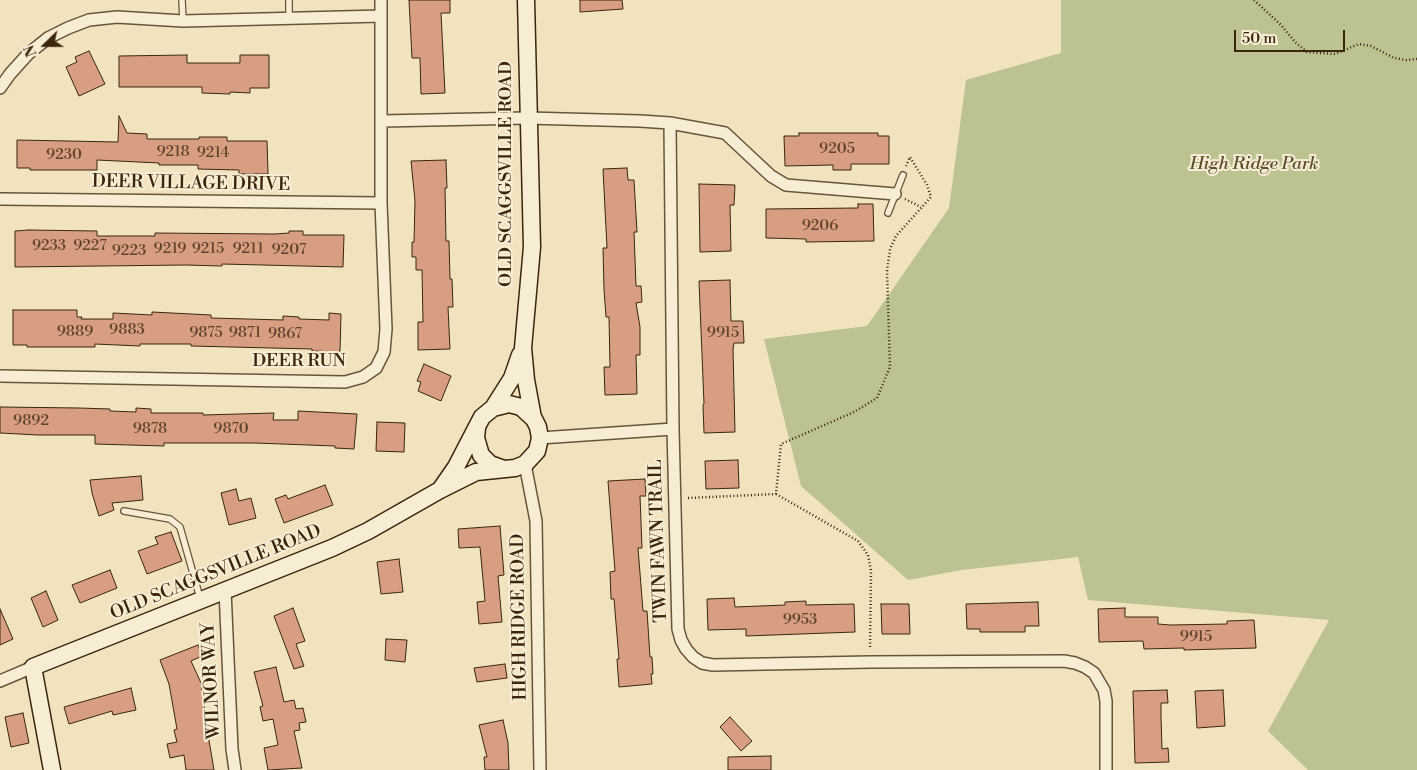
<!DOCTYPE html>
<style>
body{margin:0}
#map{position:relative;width:1417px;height:770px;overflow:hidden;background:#f2e3bf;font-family:"Libre Bodoni",serif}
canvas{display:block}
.north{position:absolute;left:20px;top:20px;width:50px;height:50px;-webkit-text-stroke:4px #f7edd5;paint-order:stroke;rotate:248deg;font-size:14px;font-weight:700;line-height:20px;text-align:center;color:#39260d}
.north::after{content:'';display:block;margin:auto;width:18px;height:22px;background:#39260d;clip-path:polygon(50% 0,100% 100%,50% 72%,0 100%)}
.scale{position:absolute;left:1234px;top:30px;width:111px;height:22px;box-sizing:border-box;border:2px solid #39260d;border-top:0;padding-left:6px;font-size:15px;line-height:18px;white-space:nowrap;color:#39260d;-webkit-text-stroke:4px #f7edd5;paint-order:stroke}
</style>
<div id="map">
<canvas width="1417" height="770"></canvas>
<div class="north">N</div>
<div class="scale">50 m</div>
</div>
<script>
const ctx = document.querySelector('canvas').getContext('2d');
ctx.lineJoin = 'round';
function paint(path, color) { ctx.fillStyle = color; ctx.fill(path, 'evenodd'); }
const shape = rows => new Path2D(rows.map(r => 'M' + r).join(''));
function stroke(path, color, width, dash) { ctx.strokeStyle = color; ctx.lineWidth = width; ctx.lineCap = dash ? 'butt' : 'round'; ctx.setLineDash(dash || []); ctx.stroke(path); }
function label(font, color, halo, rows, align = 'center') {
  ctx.font = font + ' "Libre Bodoni",serif'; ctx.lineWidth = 4; ctx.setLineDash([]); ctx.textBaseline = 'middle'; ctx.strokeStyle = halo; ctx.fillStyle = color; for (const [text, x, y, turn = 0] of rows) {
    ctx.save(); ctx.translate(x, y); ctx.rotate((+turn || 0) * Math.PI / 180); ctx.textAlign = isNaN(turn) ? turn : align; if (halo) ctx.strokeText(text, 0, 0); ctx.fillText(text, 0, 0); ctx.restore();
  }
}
paint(shape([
 [1061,0,1417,0,1417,770,1308,770,1268,731,1329,620,1088,600,1078,557,962,570,908,580,801,486,764,339,867,326,949,208,966,80,1061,53]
]), '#bcc391');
const building = shape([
 [409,0,450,0,450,13,441,13,445,93,421,94,420,58,412,58,409,0],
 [580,0,622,0,623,9,580,12,580,0],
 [89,51,105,84,79,96,66,67,77,62,75,57,89,51],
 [187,55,187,63,240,63,240,55,269,55,269,88,250,88,250,93,230,92,230,94,202,93,202,87,119,87,119,56,187,55],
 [119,116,127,133,147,134,147,139,199,139,199,137,227,137,227,141,267,141,268,174,239,174,239,170,198,169,198,165,159,165,159,163,97,160,97,170,30,170,30,168,17,168,17,140,118,142,119,116],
 [799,133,878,133,878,136,889,136,889,164,851,164,851,170,833,170,833,165,785,166,784,136,799,136,799,133],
 [446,160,447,188,445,188,446,241,449,241,450,279,452,279,453,307,448,307,450,349,418,350,418,322,423,322,422,270,416,270,416,257,412,257,412,242,414,242,415,201,411,161,446,160],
 [627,168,628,180,634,180,637,232,634,232,636,286,641,286,642,302,636,303,640,327,640,355,636,355,637,394,605,395,604,367,610,367,609,317,606,317,604,289,603,248,607,248,603,169,627,168],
 [699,184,735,185,734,205,730,205,731,251,700,252,699,184],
 [858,204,873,204,874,241,806,242,806,239,766,238,766,209,858,208,858,204],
 [29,230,97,231,97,236,155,236,155,233,275,234,289,233,289,231,303,231,303,235,344,235,343,267,222,264,222,266,186,265,15,267,15,231,29,230],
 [730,280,731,321,743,321,744,343,734,343,733,349,735,432,704,433,703,405,704,404,699,281,730,280],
 [13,310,77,310,77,317,82,317,81,319,113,319,113,313,152,315,152,312,211,315,211,318,283,320,283,316,299,317,299,319,329,320,329,313,341,314,340,352,312,351,312,349,191,346,191,344,140,344,140,346,95,344,95,347,27,347,27,345,13,345,13,310],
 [424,364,451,376,441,401,418,391,421,382,417,381,424,364],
 [0,407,79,408,110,409,110,411,136,412,136,408,151,409,151,413,203,413,203,415,274,413,273,420,298,420,298,411,357,414,354,449,335,448,335,446,255,443,164,443,164,446,95,444,95,435,38,435,0,433,0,407],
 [377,422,405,423,404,452,376,451,377,422],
 [738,460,739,488,706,489,705,461,738,460],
 [141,476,143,500,112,503,114,510,99,516,92,493,90,480,141,476],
 [645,479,646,496,640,496,642,548,638,548,643,611,647,611,650,657,652,657,653,674,651,674,652,684,619,687,617,659,619,659,614,599,611,599,610,572,615,571,608,481,645,479],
 [325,485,333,505,284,523,275,499,286,495,288,499,325,485],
 [236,489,239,501,251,498,256,518,229,525,221,493,236,489],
 [500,526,504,575,498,576,502,622,479,624,477,602,485,601,480,547,459,548,458,529,500,526],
 [171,532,182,561,147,574,138,551,158,544,155,537,171,532],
 [399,559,403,592,381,594,377,562,399,559],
 [110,570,117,588,80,603,72,585,110,570],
 [46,591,58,620,43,627,31,598,46,591],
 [734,598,735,607,785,605,785,602,806,601,806,605,854,604,855,632,746,636,746,629,708,630,707,599,734,598],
 [1038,602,1039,626,1025,626,1025,632,980,632,980,629,967,629,966,604,1038,602],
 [881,604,909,604,910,634,882,634,881,604],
 [293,608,305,641,296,644,304,666,294,669,274,616,293,608],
 [1125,608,1125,617,1158,617,1158,624,1170,625,1227,624,1227,621,1254,620,1256,648,1184,650,1184,648,1144,649,1143,641,1099,642,1098,609,1125,608],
 [0,609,13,639,0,645,0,609],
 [386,639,407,640,405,662,385,660,386,639],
 [198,645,202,656,191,661,201,683,205,710,204,711,214,770,186,770,184,755,170,758,167,744,177,742,174,730,177,729,169,684,160,660,198,645],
 [505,664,507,678,477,682,474,668,505,664],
 [276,667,284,702,294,700,296,709,303,708,306,722,299,723,300,730,294,731,302,768,268,770,264,748,278,745,273,719,263,721,260,707,263,706,254,672,276,667],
 [131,688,136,710,113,715,112,711,69,724,64,707,131,688],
 [1167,690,1168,703,1161,703,1161,716,1162,749,1168,748,1169,762,1135,763,1133,691,1167,690],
 [1223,690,1225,726,1197,728,1195,691,1223,690],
 [23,713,29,743,11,747,5,717,23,713],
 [730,717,752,741,741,751,720,727,730,717],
 [503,720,508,743,509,770,485,770,484,757,487,757,479,725,503,720],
 [771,756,771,770,728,770,728,757,771,756]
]);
paint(building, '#d79e82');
stroke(building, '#39260d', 1);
const lane = shape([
 [182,0,183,21],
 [289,0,289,19],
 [888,213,903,175],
 [124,511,170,519,180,527,200,598]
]);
const street = shape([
 [0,88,10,74,28,54,48,38,68,28,89,20,117,17,183,21,381,16],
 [382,121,527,118,640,121,670,123,725,133,771,176,786,185,895,194],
 [670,123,673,429,678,629,681,640,686,649,693,657,702,663,713,665,870,662,1064,661,1075,663,1085,667,1094,673,1104,690,1106,701,1106,770],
 [0,199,381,203],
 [0,376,345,382,363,377,376,368,384,352,386,329,381,203,381,0],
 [540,438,673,429],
 [525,464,536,521,540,770],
 [225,590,232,749,235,770],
 [0,681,33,667]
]);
const secondary = shape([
 [526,0,532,247,523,348,526,380,533,418],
 [493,408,512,378,520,355],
 [477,428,476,438,481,455,490,464,504,469],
 [52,770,33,667,332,548,368,531,440,490,476,472,515,468,525,464,537,451,540,438,538,427,534,419,521,407,509,404,493,408,482,417,456,467,440,490]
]);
stroke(lane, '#67553a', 8);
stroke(street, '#67553a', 14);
stroke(secondary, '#39260d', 19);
stroke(shape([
 [1254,0,1281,25,1295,42,1307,52,1335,54,1359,44,1371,46,1394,58,1406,60,1417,59],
 [905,199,921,207],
 [776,494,858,541,868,555,871,571,870,649],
 [688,498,776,494,781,444,854,412,877,398,890,367,887,271,890,249,896,236,931,197,927,185,910,157,906,166]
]), '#39260d', 2.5, [1, 2.5]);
stroke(lane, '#f7edd5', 5.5);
stroke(street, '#f7edd5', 11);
stroke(secondary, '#f7edd5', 16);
label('15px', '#60442a', null, [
 ["9205",837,149],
 ["9218",173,152],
 ["9214",213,153],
 ["9230",64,155],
 ["9206",820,226],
 ["9233",49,246],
 ["9227",90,246],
 ["9219",170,249],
 ["9215",208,249],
 ["9211",248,249],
 ["9207",289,250],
 ["9223",129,251],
 ["9883",127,330],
 ["9889",75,332],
 ["9875",206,333],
 ["9871",245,333],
 ["9915",723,333],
 ["9867",285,334],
 ["9892",31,421],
 ["9878",150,429],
 ["9870",231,429],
 ["9953",800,620],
 ["9915",1196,637]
]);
label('italic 18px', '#5a4d2e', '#f7edd5', [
 ["High Ridge Park",1254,165]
]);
label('18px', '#39260d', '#f7edd5', [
 ["OLD SCAGGSVILLE ROAD",507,174,-90],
 ["DEER VILLAGE DRIVE",191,184,1],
 ["DEER RUN",299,362],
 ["TWIN FAWN TRAIL",659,541,-92],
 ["OLD SCAGGSVILLE ROAD",216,573,-22],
 ["HIGH RIDGE ROAD",520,617,-91],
 ["WILNOR WAY",212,681,-93]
]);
</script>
